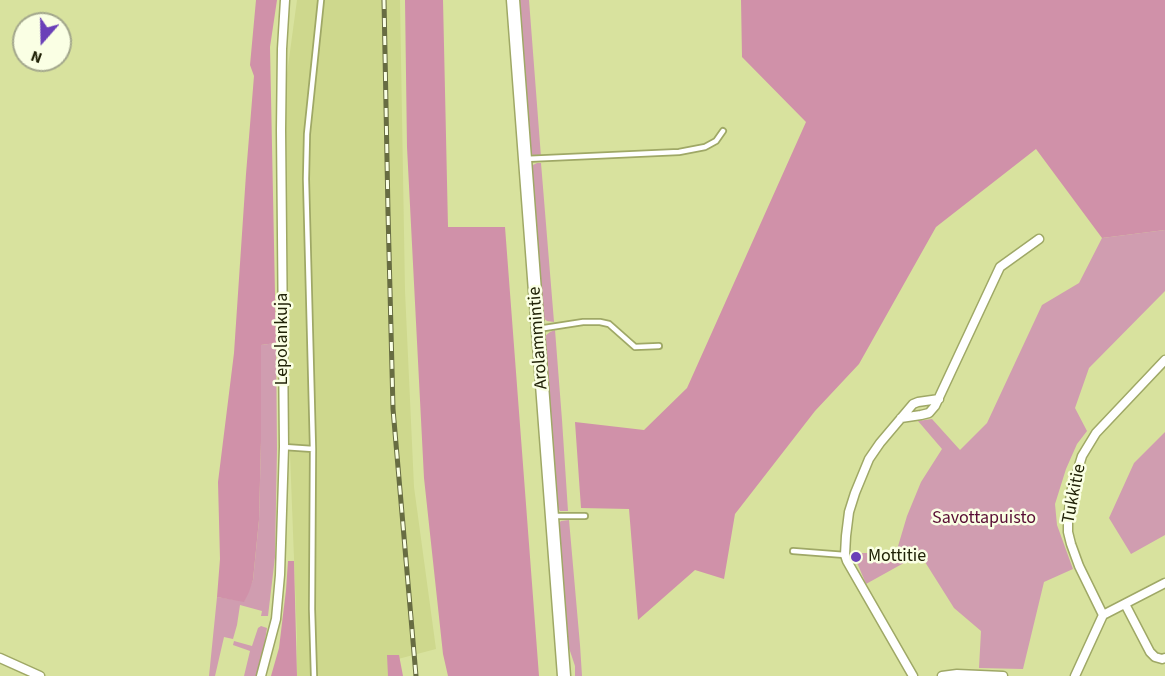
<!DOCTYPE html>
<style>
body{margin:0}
#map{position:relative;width:1165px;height:676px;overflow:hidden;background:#d8e29e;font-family:"Source Sans 3",sans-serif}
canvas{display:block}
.north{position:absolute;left:12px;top:12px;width:60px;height:60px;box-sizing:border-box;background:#faffe4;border:2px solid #a3a78c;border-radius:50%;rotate:200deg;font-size:16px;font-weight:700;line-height:24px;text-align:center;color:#202207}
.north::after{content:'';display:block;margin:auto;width:21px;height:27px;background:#6a40b8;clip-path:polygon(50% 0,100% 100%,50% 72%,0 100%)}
</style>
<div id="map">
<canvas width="1165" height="676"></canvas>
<div class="north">N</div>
</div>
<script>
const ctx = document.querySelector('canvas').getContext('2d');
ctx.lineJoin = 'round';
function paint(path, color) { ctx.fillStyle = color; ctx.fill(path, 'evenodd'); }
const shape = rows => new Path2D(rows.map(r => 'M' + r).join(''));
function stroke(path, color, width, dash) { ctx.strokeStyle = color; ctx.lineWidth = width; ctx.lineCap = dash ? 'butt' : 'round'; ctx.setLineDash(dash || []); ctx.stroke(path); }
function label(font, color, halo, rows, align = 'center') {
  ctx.font = font + ' "Source Sans 3",sans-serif'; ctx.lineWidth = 5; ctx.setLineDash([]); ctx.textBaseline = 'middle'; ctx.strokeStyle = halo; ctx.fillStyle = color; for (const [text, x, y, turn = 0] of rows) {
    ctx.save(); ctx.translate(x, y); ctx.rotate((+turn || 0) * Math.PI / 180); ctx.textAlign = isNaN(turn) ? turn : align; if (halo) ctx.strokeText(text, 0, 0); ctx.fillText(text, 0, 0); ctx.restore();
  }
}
paint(shape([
 [297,0,400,0,405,291,414,487,436,649,398,659,397,676,297,676,297,637,288,401,285,174,286,81]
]), '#ced88d');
paint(shape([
 [518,0,529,0,541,157,535,156,531,154,530,149],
 [537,163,541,163,554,322,547,321,542,317,531,169,533,165],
 [1165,230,1165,291,1089,368,1075,408,1087,431,1077,444,1066,469,1055,504,1057,525,1073,569,1044,582,1023,669,979,668,981,631,954,608,920,554,866,584,853,553,896,553,907,516,921,482,942,449,918,421,932,419,960,450,987,423,1042,305,1079,283,1102,238],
 [555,330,562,420,568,511,560,511,558,508,544,340,545,336,550,332],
 [276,343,277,449,275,557,268,616,261,616,262,611,240,605,237,625,233,639,224,637,215,676,209,676,217,597,244,601,253,580,259,520,261,441,261,345],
 [1165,432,1165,535,1131,554,1109,518,1134,463],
 [569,520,580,645,582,676,575,676,575,666,568,645,558,524,561,521],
 [261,626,267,628,263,653,256,676,244,676,250,651,233,645,234,641,252,646,258,628]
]), '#d09db0');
paint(shape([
 [256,0,277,0,270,47,276,343,261,345,261,441,259,520,253,580,249,592,244,602,217,597,220,559,218,482,234,353,246,174,254,76,250,65],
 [405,0,443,0,448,227,505,227,539,676,448,676,443,654,424,478,407,147],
 [741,0,1165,0,1165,230,1102,238,1036,149,936,227,859,364,815,411,735,514,724,579,695,570,638,620,629,509,581,508,575,422,644,430,687,388,806,122,742,57],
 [288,561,294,561,297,676,271,676,279,648,286,590],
 [387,655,399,655,403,676,388,676]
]), '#d091a9');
const lane = shape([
 [525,159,679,152,705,147,716,141,723,131],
 [538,329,583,322,600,322,609,324,635,347,659,346],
 [284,447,313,449],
 [552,516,585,516],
 [793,551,845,555],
 [314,676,312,609,313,449,306,179,307,134,321,0]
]);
const street = shape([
 [901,418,921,415,929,413,935,406,1000,267,1039,239],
 [1125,604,1150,652,1155,657,1162,659,1165,658],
 [1103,615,1079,566,1071,544,1068,532,1068,520,1071,492,1082,456,1096,433,1165,360],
 [0,658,40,676],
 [261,676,276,619,280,575,284,447,281,130,282,49,285,0],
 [913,676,847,561,845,555,846,536,849,512,855,493,869,459,880,443,913,404,918,402,939,399],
 [942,676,957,674,1003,676],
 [1075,676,1103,615,1165,583]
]);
const secondary = shape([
 [513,0,564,676]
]);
stroke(lane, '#9fa866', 8);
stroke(street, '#9fa866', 11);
stroke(secondary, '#9fa866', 15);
stroke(lane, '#fff', 4.5);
stroke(street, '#fff', 8);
stroke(secondary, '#fff', 12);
const rail = shape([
 [384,0,388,212,393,409,416,676]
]);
stroke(rail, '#676c42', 5);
stroke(rail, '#faffe4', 3, [9]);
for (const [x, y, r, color] of [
 [856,557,6,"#6a40b8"]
]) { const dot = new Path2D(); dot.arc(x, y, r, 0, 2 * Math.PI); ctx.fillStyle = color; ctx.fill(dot); stroke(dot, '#faffe4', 2); }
label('18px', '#202207', '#faffe4', [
 ["Arolammintie",539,338,-94],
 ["Lepolankuja",283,339,-90],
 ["Tukkitie",1075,494,-79]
]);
label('18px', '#580d34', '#faffe4', [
 ["Savottapuisto",984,519]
]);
label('18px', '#202207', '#faffe4', [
 ["Mottitie",868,557]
], 'left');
</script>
